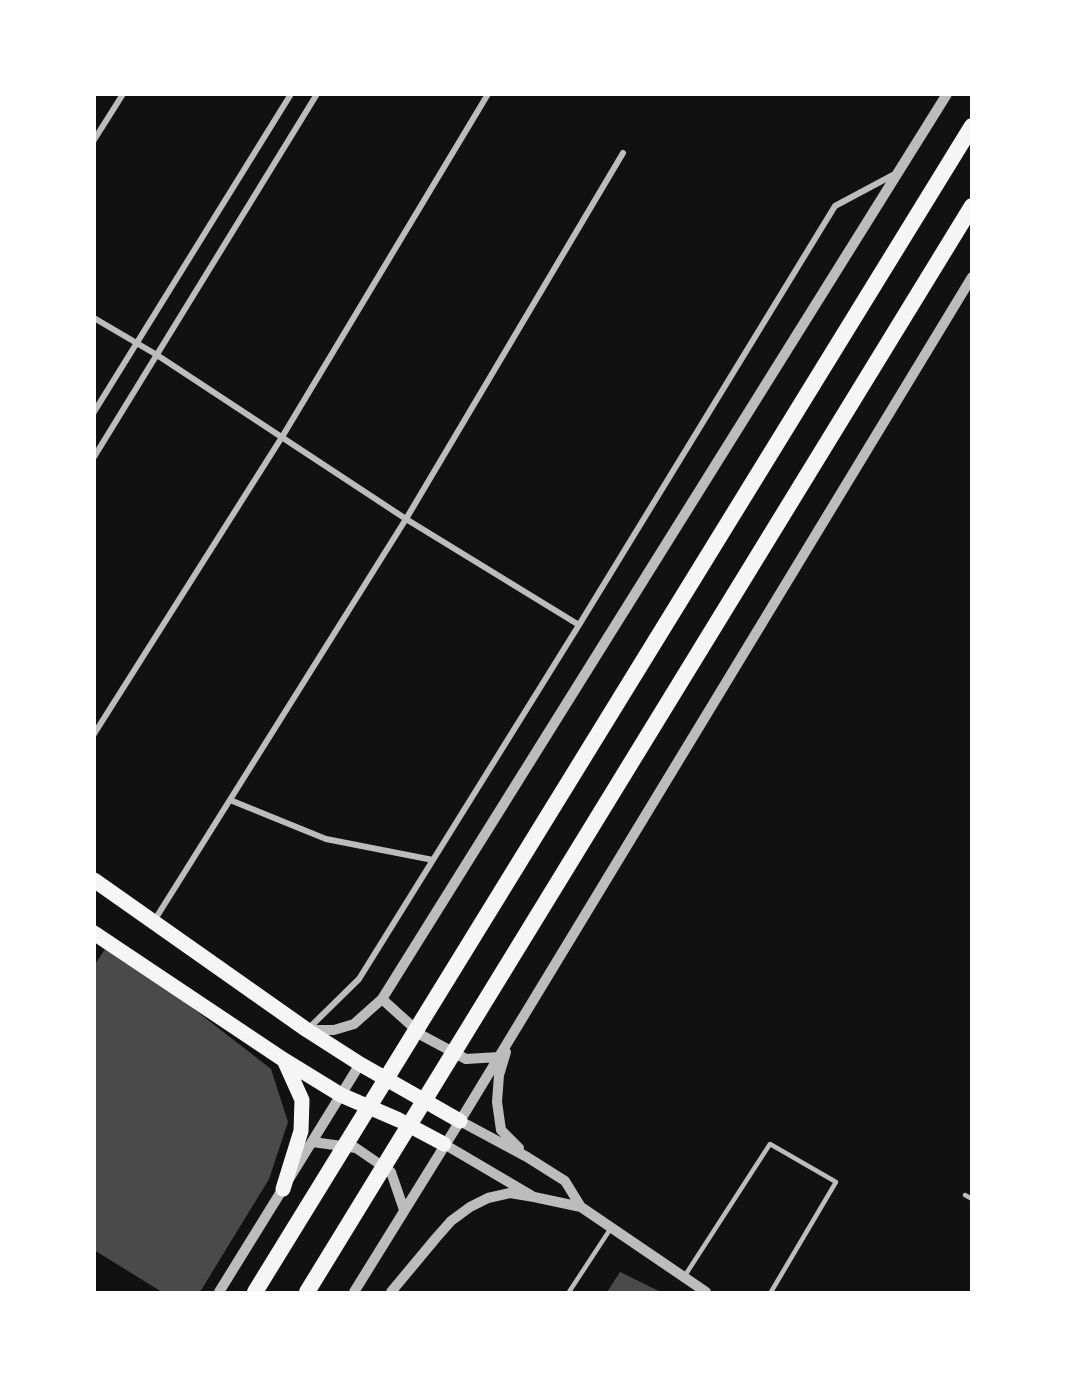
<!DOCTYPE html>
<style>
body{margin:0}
#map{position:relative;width:1066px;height:1387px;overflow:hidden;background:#111;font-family:"PT Serif",serif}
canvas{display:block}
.frame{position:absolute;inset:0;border:96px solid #fff;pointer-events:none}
</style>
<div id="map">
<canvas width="1066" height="1387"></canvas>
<div class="frame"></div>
</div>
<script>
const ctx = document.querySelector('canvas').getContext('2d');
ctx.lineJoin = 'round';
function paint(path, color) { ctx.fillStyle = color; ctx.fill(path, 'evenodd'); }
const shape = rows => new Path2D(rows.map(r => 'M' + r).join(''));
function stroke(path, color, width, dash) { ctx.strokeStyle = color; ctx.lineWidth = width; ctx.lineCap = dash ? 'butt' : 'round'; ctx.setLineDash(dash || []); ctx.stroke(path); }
paint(shape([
 [109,943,271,1069,288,1122,269,1179,200,1292,162,1292,94,1250,94,966],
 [620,1272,661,1292,607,1292]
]), '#4a4a4a');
stroke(shape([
 [965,1195,972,1199],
 [684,1277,770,1144,836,1182,771,1292],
 [569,1292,611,1228]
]), '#bcbcbc', 4.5);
stroke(shape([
 [94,140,123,94],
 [94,318,157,355,406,519,579,625],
 [94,412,291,94],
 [94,457,317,94],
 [94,734,282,437,488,94],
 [230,800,326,839,433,860],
 [154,921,406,519,623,153],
 [307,1030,359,979,579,625,835,206,893,175]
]), '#bcbcbc', 6);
stroke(shape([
 [382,999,423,1036,466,1059,499,1057],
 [307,1030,334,1030,354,1024,382,999,947,94],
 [506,1052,499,1075,497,1102,501,1130,519,1148],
 [460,1121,527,1157,565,1181,581,1207,706,1292],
 [313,1142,356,1148,391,1172,404,1210],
 [444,1144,534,1197,581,1207],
 [219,1292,360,1064],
 [354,1292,460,1121,972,277],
 [391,1292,436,1238,451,1221,470,1207,488,1198,510,1193,534,1197]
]), '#bcbcbc', 10);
stroke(shape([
 [94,880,307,1030,360,1064,460,1121],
 [94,933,284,1060,341,1095,399,1120,444,1144],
 [283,1189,301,1131,302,1100,284,1060]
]), '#f5f5f5', 15);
stroke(shape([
 [255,1292,972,126],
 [307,1292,972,206]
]), '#f5f5f5', 16);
</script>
